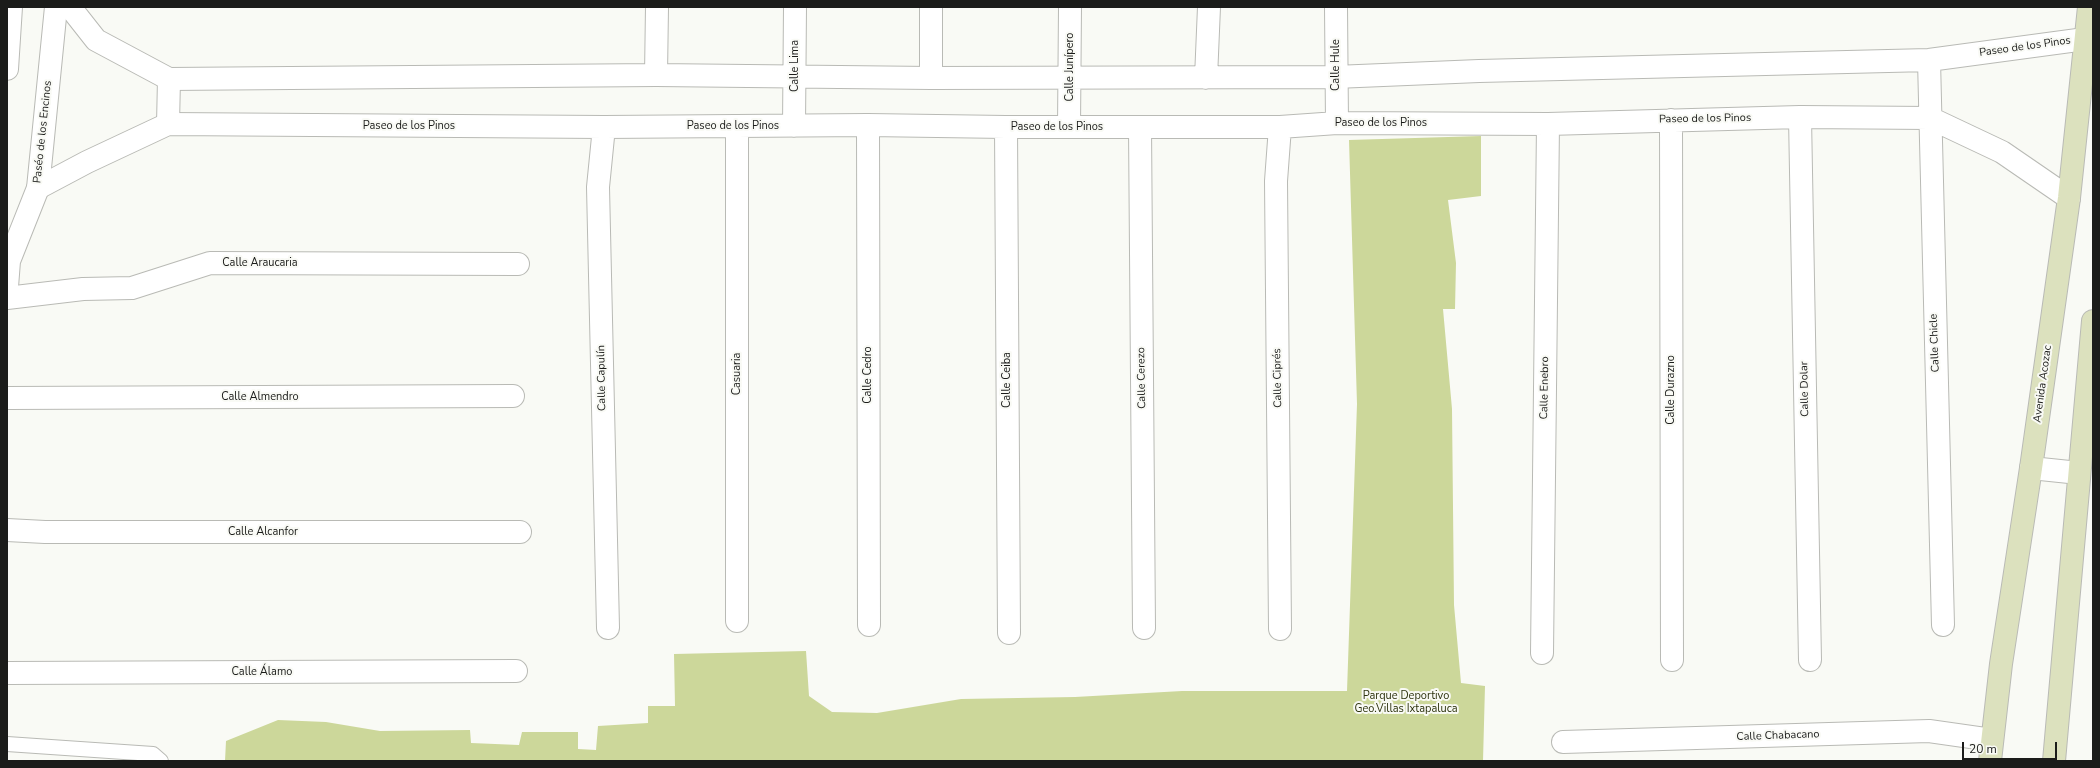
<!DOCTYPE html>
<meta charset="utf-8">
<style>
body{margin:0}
#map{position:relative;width:2100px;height:768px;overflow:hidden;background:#f9faf5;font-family:"Nunito Sans",sans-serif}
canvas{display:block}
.frame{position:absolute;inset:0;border:8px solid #1b1c1a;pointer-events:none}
.scale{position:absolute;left:1962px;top:742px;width:95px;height:18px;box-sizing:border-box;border:2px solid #1b1c1a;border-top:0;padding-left:5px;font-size:12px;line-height:14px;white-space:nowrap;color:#1b1c1a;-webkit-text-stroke:3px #f9faf5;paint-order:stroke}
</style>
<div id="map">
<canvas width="2100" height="768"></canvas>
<div class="frame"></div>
<div class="scale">20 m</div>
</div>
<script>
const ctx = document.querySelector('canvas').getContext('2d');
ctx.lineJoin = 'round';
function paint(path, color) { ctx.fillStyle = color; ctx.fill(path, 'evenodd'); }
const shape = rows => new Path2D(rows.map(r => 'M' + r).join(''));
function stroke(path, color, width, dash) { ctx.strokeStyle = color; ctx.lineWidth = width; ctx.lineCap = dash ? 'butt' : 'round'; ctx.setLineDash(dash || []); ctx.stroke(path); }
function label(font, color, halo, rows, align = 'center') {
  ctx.font = font + ' "Nunito Sans",sans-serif'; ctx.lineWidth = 4; ctx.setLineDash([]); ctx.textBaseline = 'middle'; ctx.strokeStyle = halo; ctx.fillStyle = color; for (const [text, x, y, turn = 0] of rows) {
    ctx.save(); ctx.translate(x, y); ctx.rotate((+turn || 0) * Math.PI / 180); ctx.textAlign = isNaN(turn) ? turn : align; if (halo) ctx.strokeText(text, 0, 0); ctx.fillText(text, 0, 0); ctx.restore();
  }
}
paint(shape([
 [1481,136,1481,196,1448,200,1456,263,1455,309,1443,309,1452,409,1454,605,1461,683,1485,686,1483,761,225,761,226,741,278,720,326,722,380,731,470,730,471,743,519,745,522,732,578,732,578,749,596,750,598,726,648,723,648,706,675,706,674,654,806,651,809,696,832,712,877,713,961,699,1075,697,1182,691,1347,691,1357,404,1349,140]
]), '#ccd79a');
const service = shape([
 [7,744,153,754,161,761]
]);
const minor = shape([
 [70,7,96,40,169,79,656,75,931,78,1335,77,1479,71,1929,60,2085,39],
 [1336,7,1337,123],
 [1929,60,1943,625],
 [656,75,657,7],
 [931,78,931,7],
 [1206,78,1209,7],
 [1800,117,1810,660],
 [1671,120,1672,660],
 [868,125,869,625],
 [737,126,737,621],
 [794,126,795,7],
 [604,127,598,187,608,628],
 [1006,127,1009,633],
 [1069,127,1070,7],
 [1140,127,1144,628],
 [1280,127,1276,181,1280,629],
 [38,188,87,162,168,124,604,127,868,125,1006,127,1280,127,1337,123,1548,124,1800,117,1930,118,2002,152,2069,198],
 [7,298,83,289,132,288,210,263,518,264],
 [7,398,513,396],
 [7,530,45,532,520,532],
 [1542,653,1548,124],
 [7,673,516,671],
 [1563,742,1929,731,1992,740]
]);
const tertiary = shape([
 [7,69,11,7],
 [168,124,169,79],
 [9,261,38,188,56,7],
 [7,287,9,261,7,248],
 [2031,468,2079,473]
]);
const secondary = shape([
 [1990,761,2001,664,2031,468,2069,198,2089,7],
 [2054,761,2093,321]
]);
stroke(service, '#b9bab5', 16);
stroke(minor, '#b9bab5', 24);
stroke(tertiary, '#b9bab5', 24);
stroke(secondary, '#b9bab5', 24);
stroke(service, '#fff', 14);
stroke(minor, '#fff', 22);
stroke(tertiary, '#fff', 22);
stroke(secondary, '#dce1be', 22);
label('11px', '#1b1c1a', '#f9faf5', [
 ["Paseo de los Pinos",2025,47,-8],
 ["Calle Hule",1336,65,-90],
 ["Calle Lima",795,66,-90],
 ["Calle Junípero",1070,67,-90],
 ["Paseo de los Pinos",1705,119,-1],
 ["Paseo de los Pinos",1381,123],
 ["Paseo de los Pinos",409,126],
 ["Paseo de los Pinos",733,126],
 ["Paseo de los Pinos",1057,127],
 ["Paséo de los Encinos",43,132,-84],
 ["Calle Araucaria",260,263],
 ["Calle Chicle",1935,343,-92],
 ["Casuaria",737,374,-90],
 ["Calle Cedro",868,375,-90],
 ["Calle Capulín",602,378,-91],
 ["Calle Cerezo",1142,378,-91],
 ["Calle Ciprés",1278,378,-91],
 ["Calle Ceiba",1007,380,-90],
 ["Avenida Acozac",2043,384,-82],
 ["Calle Enebro",1545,388,-89],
 ["Calle Dolar",1805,389,-91],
 ["Calle Durazno",1671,390,-90],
 ["Calle Almendro",260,397],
 ["Calle Alcanfor",263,532],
 ["Calle Álamo",262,672],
 ["Calle Chabacano",1778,736,-2]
]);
label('11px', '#2d330e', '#f9faf5', [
 ["Parque Deportivo",1406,696],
 ["Geo.Villas Ixtapaluca",1406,709]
]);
</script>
